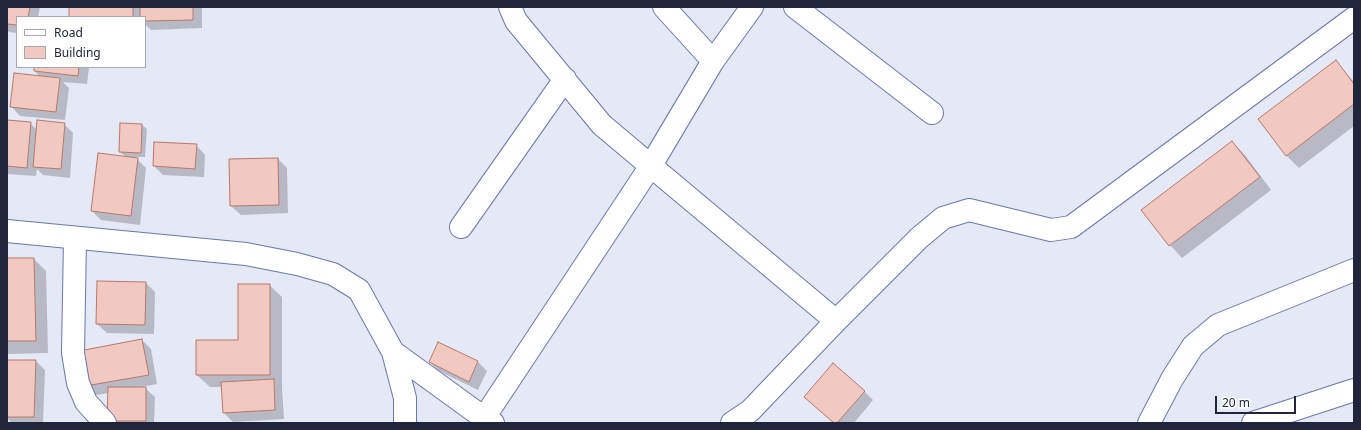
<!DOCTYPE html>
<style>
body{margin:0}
#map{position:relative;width:1361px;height:430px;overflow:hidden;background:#e5e8f5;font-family:"Noto Sans",sans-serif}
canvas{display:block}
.frame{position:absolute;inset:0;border:8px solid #20253c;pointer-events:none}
.legend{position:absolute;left:16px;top:16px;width:130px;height:52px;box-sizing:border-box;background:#fff;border:1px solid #a6a8b1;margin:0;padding:5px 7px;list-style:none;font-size:12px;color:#20253c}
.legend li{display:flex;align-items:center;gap:8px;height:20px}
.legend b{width:20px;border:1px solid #a6a8b1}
.scale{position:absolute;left:1215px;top:396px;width:81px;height:18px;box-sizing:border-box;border:2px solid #20253c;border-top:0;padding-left:5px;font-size:12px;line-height:14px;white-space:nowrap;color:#20253c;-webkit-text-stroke:3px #fff;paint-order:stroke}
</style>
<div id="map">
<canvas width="1361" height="430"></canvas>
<div class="frame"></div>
<ul class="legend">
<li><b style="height:5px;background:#fff"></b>Road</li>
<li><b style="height:11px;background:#f2c9c0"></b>Building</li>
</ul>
<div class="scale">20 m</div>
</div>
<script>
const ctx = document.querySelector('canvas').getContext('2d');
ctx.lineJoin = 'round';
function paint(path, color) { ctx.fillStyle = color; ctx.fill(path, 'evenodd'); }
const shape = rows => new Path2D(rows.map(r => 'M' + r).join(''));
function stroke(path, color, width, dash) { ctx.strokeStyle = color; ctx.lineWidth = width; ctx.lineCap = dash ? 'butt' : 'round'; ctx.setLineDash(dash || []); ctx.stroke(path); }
paint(shape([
 [7,7,40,7,38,17,17,17,17,33,9,32,7,30],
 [70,7,202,7,202,28,151,30,145,24,145,17,70,17],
 [1335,61,1354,82,1354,126,1299,168,1286,155],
 [35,67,89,67,87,84,63,82,69,88,65,120,20,116,11,106,40,77,35,71],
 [7,121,30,123,37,130,64,124,73,133,70,178,43,175,37,169,36,176,7,174],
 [142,125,147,129,145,157,131,157,130,158,137,159,146,168,140,225,101,220,92,211,126,157,120,152],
 [1232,142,1245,155,1271,190,1182,258,1170,245],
 [155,143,196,145,205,155,204,177,163,175,154,166],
 [278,159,287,168,288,213,241,215,231,206,230,160],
 [7,259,34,259,46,271,48,353,7,354],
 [146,283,155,292,154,334,107,333,97,324],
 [269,285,282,297,282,388,284,419,233,422,224,413,222,387,210,387,197,375,239,341],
 [142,340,151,349,157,384,141,387,145,388,155,397,154,423,111,423,109,393,96,395,86,386],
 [439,344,478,362,487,371,478,390,439,371,430,362],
 [7,361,36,361,45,370,43,423,12,423,7,418],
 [864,391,873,400,854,423,834,423,805,397]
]), '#0003');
const building = shape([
 [7,7,30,7,28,17,17,17,17,25,7,24,7,7],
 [69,7,133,7,133,17,69,17,69,7],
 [140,7,193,7,193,20,145,21,145,17,140,17,140,7],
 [1336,60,1354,84,1354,104,1286,156,1258,119,1336,60],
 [34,67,79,67,78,76,34,71,34,67],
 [14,73,60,78,56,112,10,107,14,73],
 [7,120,31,122,27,168,7,166,7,120],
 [37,120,65,123,61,169,33,167,37,120],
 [120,123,142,124,141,153,119,152,120,123],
 [1232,141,1260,177,1169,246,1141,210,1232,141],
 [154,142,197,144,195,169,153,166,154,142],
 [98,153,138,158,131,216,91,211,98,153],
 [278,158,279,205,230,206,229,159,278,158],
 [7,258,34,258,36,341,7,341,7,258],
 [97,281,146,282,145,325,96,324,97,281],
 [238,284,270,284,270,375,196,375,196,340,238,340,238,284],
 [142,339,149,375,85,386,79,351,142,339],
 [438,342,478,361,469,382,429,362,438,342],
 [7,360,36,360,34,417,7,417,7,360],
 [833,363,865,391,837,423,834,423,804,397,833,363],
 [274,379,275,410,223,413,221,382,274,379],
 [108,387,146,387,146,421,107,421,108,387]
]);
paint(building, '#f2c9c0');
stroke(building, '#b8776a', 1);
const minor = shape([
 [510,7,516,21,602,125,836,321],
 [664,7,713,61],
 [795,7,932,113],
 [461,227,565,79],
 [7,231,246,254,297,264,333,274,359,290,393,352,484,418,493,423],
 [75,239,73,353,78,383,86,402,105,423],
 [393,352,405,398,405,423],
 [484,418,650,167,713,61,752,7],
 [732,423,750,411,836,321,919,238,943,218,969,210,1051,230,1071,227,1354,18],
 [1149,423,1172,379,1193,346,1218,325,1354,270],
 [1253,423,1354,390]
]);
stroke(minor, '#6a78ae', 24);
stroke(minor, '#fff', 22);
</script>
